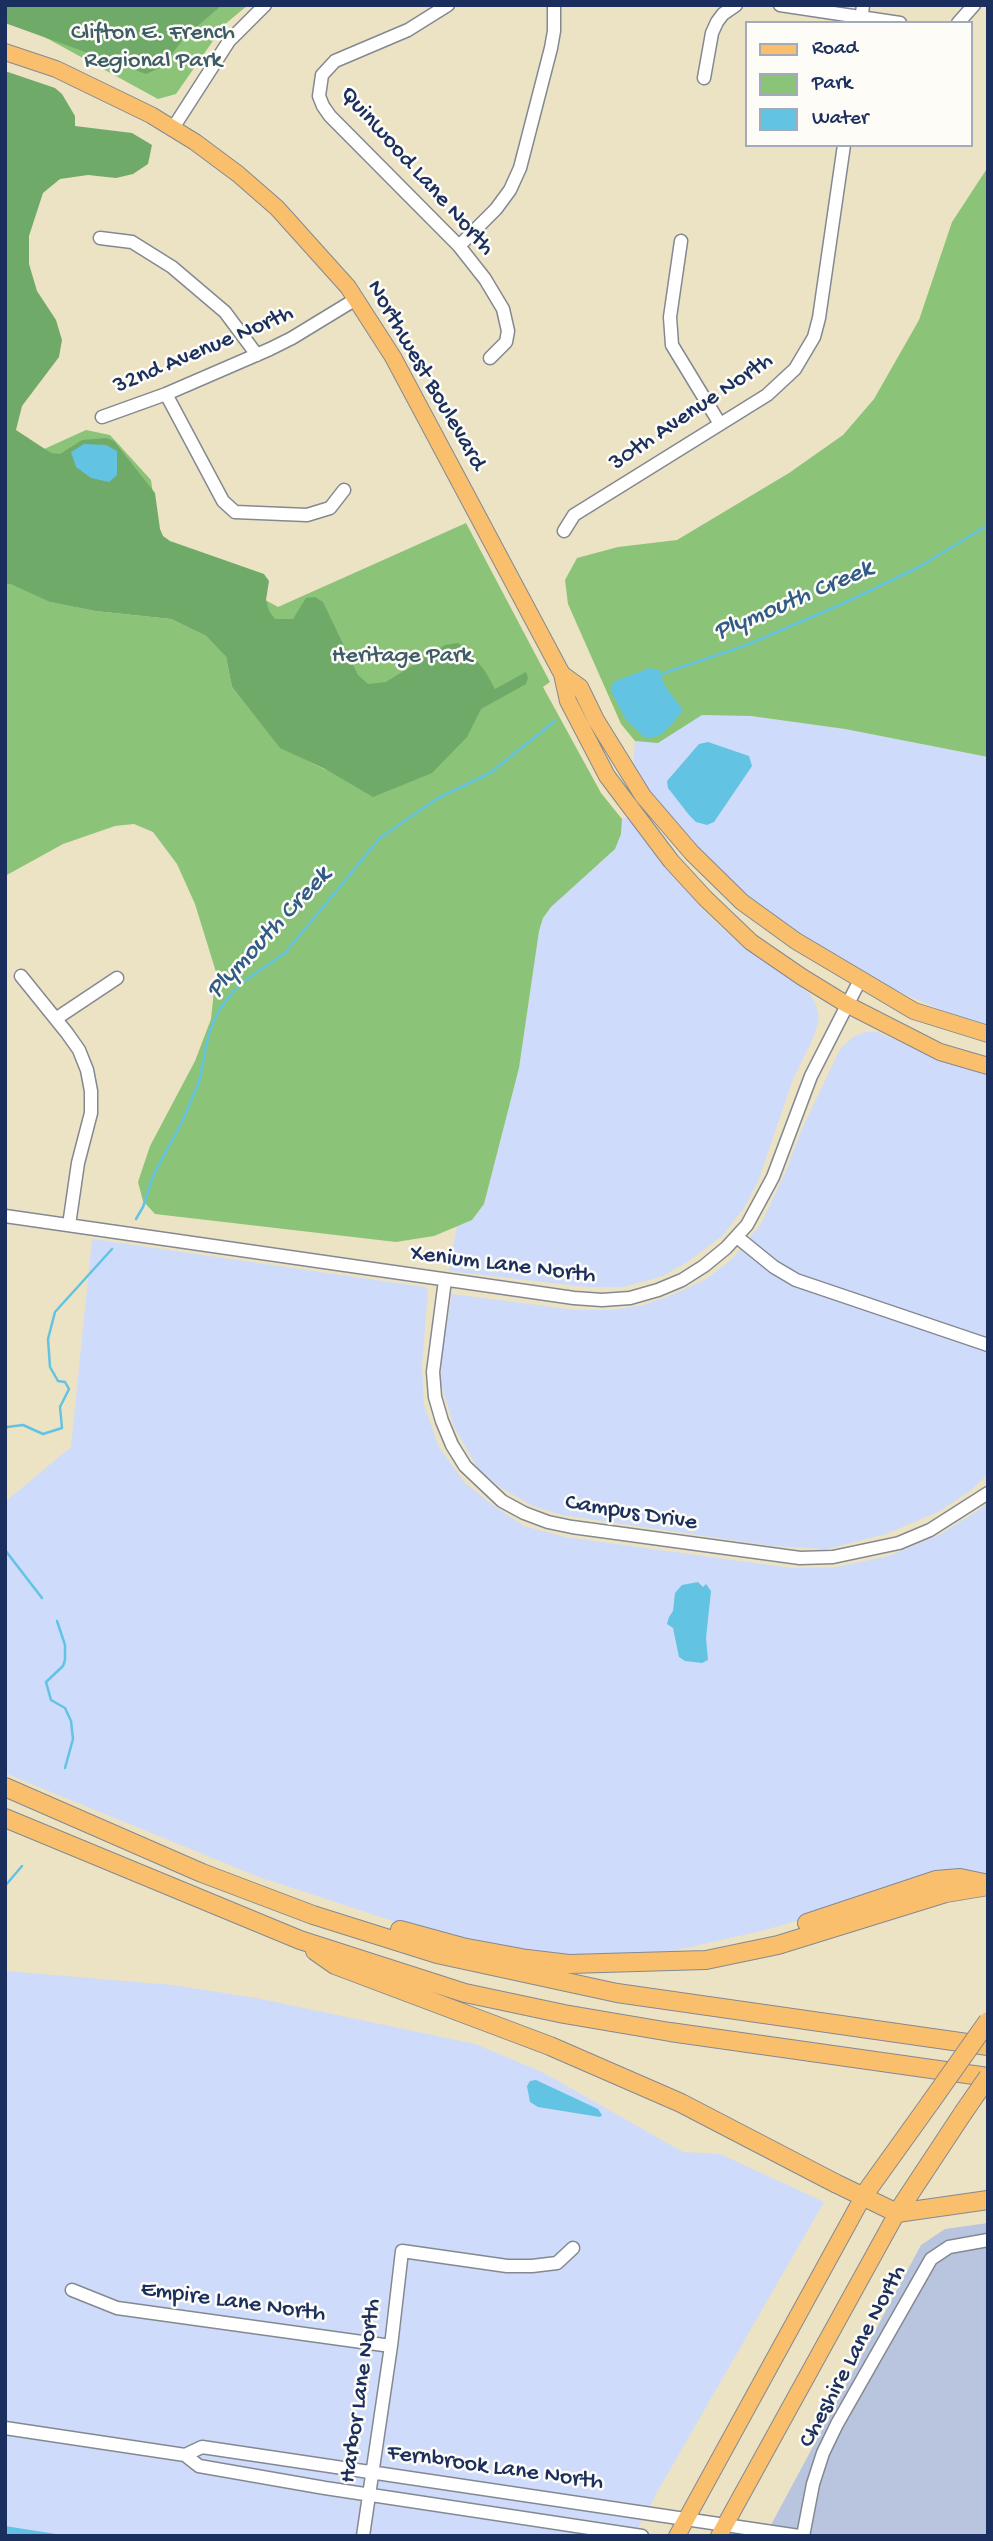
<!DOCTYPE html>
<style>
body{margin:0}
#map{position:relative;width:993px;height:2541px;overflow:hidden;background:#ece3c4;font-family:"Gochi Hand",sans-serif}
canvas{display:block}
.frame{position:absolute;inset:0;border:7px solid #1b2f5e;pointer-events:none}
.legend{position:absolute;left:745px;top:21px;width:228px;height:126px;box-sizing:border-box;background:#fdfcf7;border:2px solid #a3aaba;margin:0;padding:9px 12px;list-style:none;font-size:21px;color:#1b2f5e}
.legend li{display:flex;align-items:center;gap:14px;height:35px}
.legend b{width:35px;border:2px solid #a3aaba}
</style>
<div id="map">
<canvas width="993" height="2541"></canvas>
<div class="frame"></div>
<ul class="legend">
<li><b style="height:9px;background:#f9bf6d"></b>Road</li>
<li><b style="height:19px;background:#8bc478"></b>Park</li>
<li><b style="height:19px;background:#63c3e2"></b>Water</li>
</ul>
</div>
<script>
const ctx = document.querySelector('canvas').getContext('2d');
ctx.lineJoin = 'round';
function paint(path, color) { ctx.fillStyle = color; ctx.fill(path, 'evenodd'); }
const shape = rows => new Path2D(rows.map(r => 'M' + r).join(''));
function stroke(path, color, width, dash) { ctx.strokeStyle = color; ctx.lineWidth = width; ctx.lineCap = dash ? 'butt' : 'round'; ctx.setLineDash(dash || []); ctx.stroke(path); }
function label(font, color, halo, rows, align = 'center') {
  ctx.font = font + ' "Gochi Hand",sans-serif'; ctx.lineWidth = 5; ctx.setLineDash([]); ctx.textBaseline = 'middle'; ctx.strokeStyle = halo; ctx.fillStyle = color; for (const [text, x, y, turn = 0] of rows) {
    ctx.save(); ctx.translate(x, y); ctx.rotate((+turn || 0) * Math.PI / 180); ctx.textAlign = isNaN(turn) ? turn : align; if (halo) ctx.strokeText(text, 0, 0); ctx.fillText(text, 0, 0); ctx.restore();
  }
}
paint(shape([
 [701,715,751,716,845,729,988,757,988,1025,950,1014,882,984,792,934,729,884,683,837,633,771,635,741,658,742],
 [628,817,665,868,713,920,740,944,809,993,816,1004,819,1019,814,1036,793,1079,759,1179,744,1208,722,1236,689,1261,663,1276,623,1287,587,1287,449,1271,457,1226,472,1220,484,1204,519,1068,539,931,543,918,551,907,621,834,622,819],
 [865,1032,877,1032,930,1055,988,1074,988,1474,971,1490,938,1512,886,1534,827,1549,773,1546,562,1515,533,1506,501,1488,477,1467,454,1427,441,1384,442,1351,452,1294,576,1310,609,1310,644,1305,672,1295,706,1279,732,1259,761,1224,786,1171,801,1131,840,1049,853,1037],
 [92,1239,424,1287,428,1289,422,1367,424,1405,439,1447,464,1482,491,1504,524,1526,565,1537,791,1568,836,1567,889,1556,941,1534,988,1504,988,1875,969,1872,761,1931,659,1954,603,1958,519,1952,399,1923,259,1877,5,1773,5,1502,71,1447],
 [5,1971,172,1985,256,1998,475,2044,542,2072,683,2152,720,2154,824,2202,660,2487,634,2536,5,2536]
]), '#cedbfa');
paint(shape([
 [988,2223,988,2536,765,2536,921,2245,945,2229]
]), '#b9c5de');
paint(shape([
 [5,5,248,5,224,25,176,94,158,99,17,22],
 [988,167,988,757,845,729,751,716,702,715,658,743,635,741,621,724,568,604,565,580,577,558,618,547,677,540,789,473,843,435,874,399,919,320,952,222],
 [86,430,110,435,151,480,160,541,278,607,466,523,550,682,543,687,601,793,622,819,621,834,615,849,551,907,543,918,539,931,519,1068,484,1204,472,1220,434,1236,396,1242,155,1214,143,1201,138,1182,150,1146,195,1061,211,1019,216,972,195,904,177,864,153,832,134,824,115,826,63,844,5,876,5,584,10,584,51,602,95,611,171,619,206,636,226,657,232,687,280,747,326,770,219,632,31,455]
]), '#8bc478');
paint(shape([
 [5,5,222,5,185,37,162,67,146,74,5,23],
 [5,71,55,88,62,94,75,116,75,126,132,133,152,145,148,164,133,174,116,178,88,175,60,179,43,193,29,236,29,264,37,291,56,320,62,340,59,357,22,406,16,430,51,453,60,454,82,440,107,438,114,441,155,493,160,529,163,536,170,541,264,574,269,581,266,600,269,611,275,619,293,619,306,598,315,597,323,602,358,675,368,684,386,682,445,645,457,643,465,646,485,671,495,689,526,672,528,678,526,684,481,709,467,737,432,773,373,797,327,770,280,748,232,687,226,657,206,636,171,619,95,611,50,602,10,584,5,584]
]), '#70aa68');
paint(shape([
 [84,444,106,445,117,451,117,475,109,482,91,478,76,467,71,452],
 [650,668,659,670,665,686,683,710,671,725,659,736,645,738,626,720,611,691,611,686,615,681],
 [708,742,749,756,752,766,714,822,707,825,696,822,689,815,668,788,667,781,699,744],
 [698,1582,703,1587,706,1584,711,1591,706,1638,708,1660,702,1663,685,1661,679,1657,673,1628,667,1624,669,1617,673,1611,675,1593,682,1585],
 [536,2080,598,2109,602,2115,600,2117,538,2107,530,2102,527,2086,530,2081],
 [5,2526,56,2534,59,2536,5,2536]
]), '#63c3e2');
stroke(shape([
 [658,675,744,646,842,604,919,567,988,525],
 [136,1219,143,1207,153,1176,182,1122,199,1082,209,1033,219,1010,232,993,243,982,285,953,380,838,438,798,490,773,555,721],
 [5,1430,7,1427,23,1425,43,1434,62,1428,60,1407,69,1389,65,1382,58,1381,50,1367,48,1339,55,1312,112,1249],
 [5,1550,42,1598],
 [57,1621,65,1645,65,1660,63,1666,46,1682,51,1700,65,1708,71,1721,73,1739,65,1768],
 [5,1886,22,1866]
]), '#63c3e2', 2.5);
const minor = shape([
 [448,5,408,30,335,61,322,75,319,96,323,106,330,116,459,246,485,279,503,309,508,331,506,342,490,358],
 [780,5,900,23],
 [861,23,863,5],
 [958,23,974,5],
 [704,78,712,33,717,22,723,14,736,5],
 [173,128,229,41,265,5],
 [100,238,132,242,172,267,225,312,257,355],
 [681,241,670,317,672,345,720,424],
 [459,246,496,209,510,190,520,168,551,48,554,31,554,5],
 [166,394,223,501,235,512,307,515,330,508,344,490],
 [102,417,166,394,270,349,292,338,356,299],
 [564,531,574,515,767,395,795,369,814,337,819,318,844,145],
 [21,976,67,1033,79,1050,87,1070,91,1091,91,1113,78,1163,69,1225],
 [57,1018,117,978],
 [5,1216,574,1298,602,1300,630,1298,658,1290,682,1280,704,1266,726,1248,747,1225,773,1177,811,1076,860,980],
 [737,1237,774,1267,796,1280,988,1345],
 [445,1280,433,1372,435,1397,442,1421,452,1445,465,1466,502,1501,524,1513,548,1522,572,1527,800,1558,833,1557,899,1543,930,1530,988,1493],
 [72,2290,117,2308,391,2346],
 [5,2428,185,2455,199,2466,325,2488,642,2536],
 [185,2455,202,2447,799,2536],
 [363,2536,391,2346,402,2251,507,2266,532,2266,557,2263,573,2248],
 [803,2536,813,2484,823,2453,837,2424,931,2259,949,2247,988,2240]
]);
const major = shape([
 [5,52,56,69,151,115,195,142,238,174,277,208,348,287,393,357,562,674,568,701,607,776,671,861,705,898,751,942,802,977,846,1004,940,1052,988,1066],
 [562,674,580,687,596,720,643,796,692,853,742,902,796,941,914,1011,988,1034],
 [677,2536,864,2195],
 [719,2536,897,2213]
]);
const highway = shape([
 [5,1787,202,1873,313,1915,437,1954,617,1993,988,2046],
 [5,1818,300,1940,465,1993,564,2014,670,2032,988,2077],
 [807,1923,936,1880,960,1878,984,1883],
 [400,1930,462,1947,527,1959,569,1964,706,1960,778,1945,946,1893,988,1886],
 [315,1951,335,1965,550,2046,681,2103,837,2184,897,2213,988,2200],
 [864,2195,930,2103],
 [897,2213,963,2113]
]);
stroke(minor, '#848991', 15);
stroke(major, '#848991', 18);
stroke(highway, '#848991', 20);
stroke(minor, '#fff', 12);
stroke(major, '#f9bf6d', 16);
stroke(highway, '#f9bf6d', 18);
const highwayBridge = shape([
 [930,2103,988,2021],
 [963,2113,988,2077]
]);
stroke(highwayBridge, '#848991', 20, []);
stroke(highwayBridge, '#f9bf6d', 18);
label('24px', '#3d5c66', '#fdfcf7', [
 ["Clifton E. French",153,34],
 ["Regional Park",153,62],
 ["Heritage Park",402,657]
]);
label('24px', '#1b2f5e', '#fdfcf7', [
 ["Quinwood Lane North",416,172,48],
 ["32nd Avenue North",204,351,-23],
 ["Northwest Boulevard",425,376,60],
 ["30th Avenue North",692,413,-34],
 ["Xenium Lane North",503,1266,7],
 ["Campus Drive",631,1514,9],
 ["Empire Lane North",233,2303,8],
 ["Cheshire Lane North",854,2357,-62],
 ["Harbor Lane North",362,2391,-82],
 ["Fernbrook Lane North",495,2469,8]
]);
label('italic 26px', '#315b86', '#fdfcf7', [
 ["Plymouth Creek",794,602,-23],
 ["Plymouth Creek",270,934,-47]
]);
</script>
